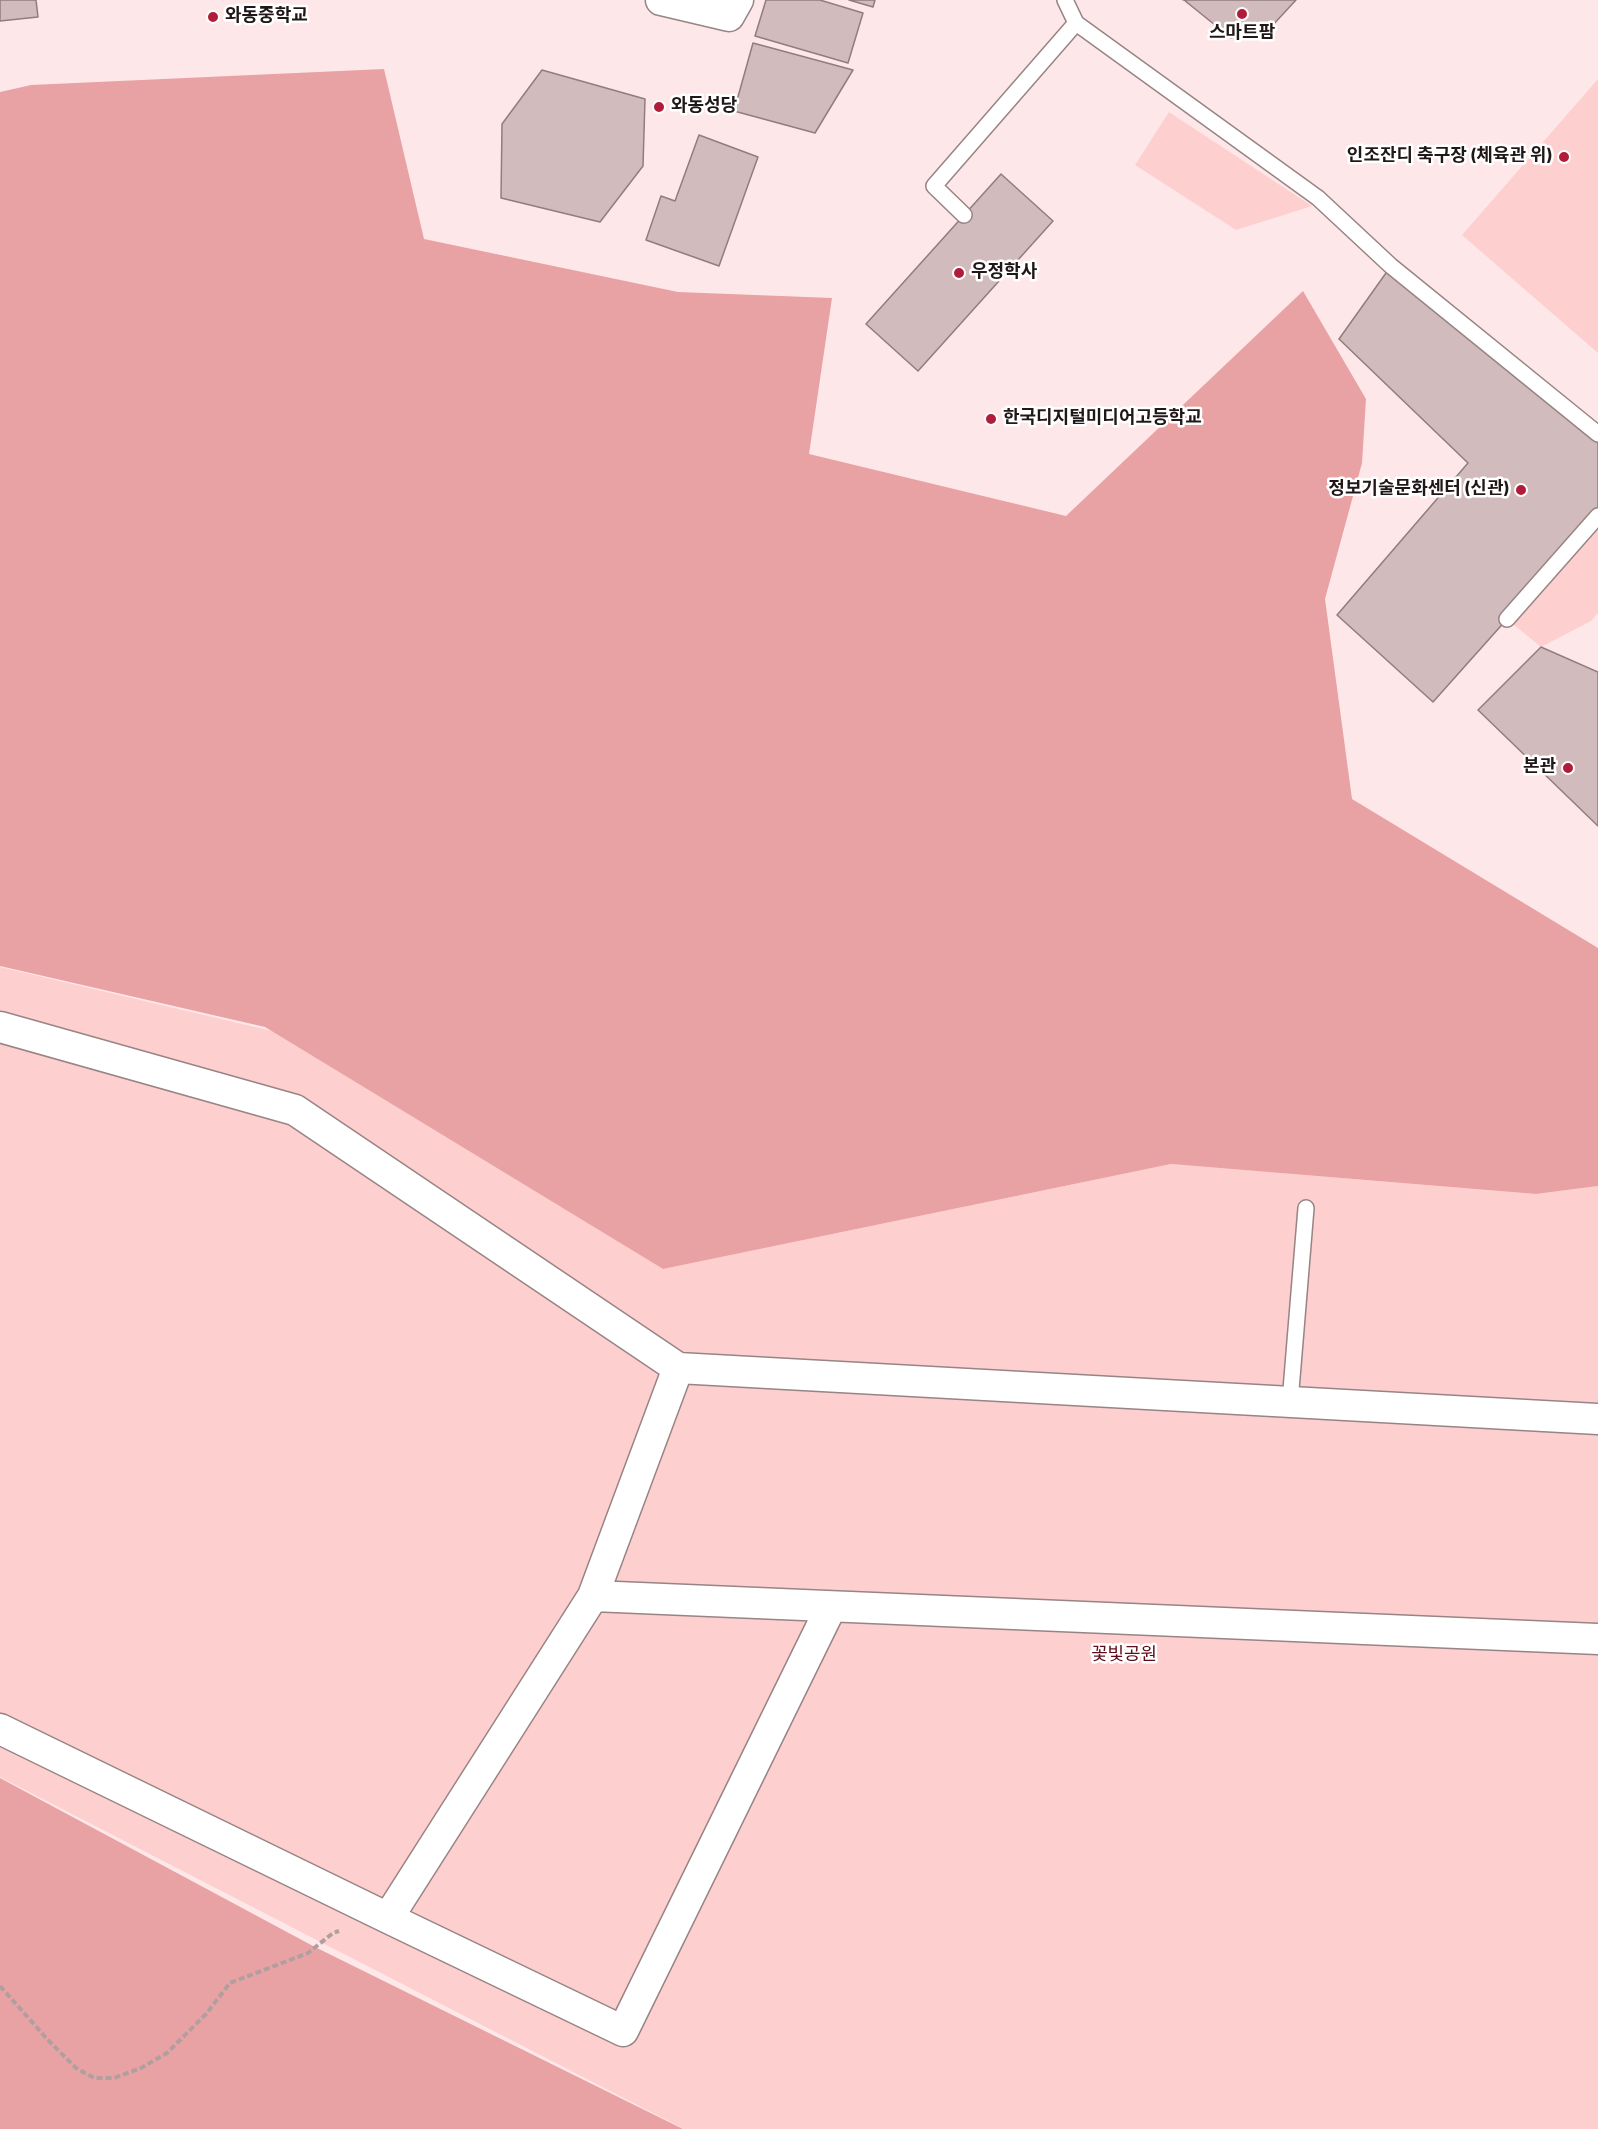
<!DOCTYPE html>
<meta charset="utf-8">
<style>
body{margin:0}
canvas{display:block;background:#fee7e8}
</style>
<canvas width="1598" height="2129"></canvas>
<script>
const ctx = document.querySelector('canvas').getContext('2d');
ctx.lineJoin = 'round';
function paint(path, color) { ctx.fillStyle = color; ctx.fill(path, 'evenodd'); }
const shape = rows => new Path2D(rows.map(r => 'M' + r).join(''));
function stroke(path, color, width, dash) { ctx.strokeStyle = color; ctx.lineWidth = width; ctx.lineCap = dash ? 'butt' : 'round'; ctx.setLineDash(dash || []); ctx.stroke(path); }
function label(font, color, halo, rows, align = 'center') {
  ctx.font = font + ' "Titillium Web","Noto Sans KR",sans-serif'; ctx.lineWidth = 5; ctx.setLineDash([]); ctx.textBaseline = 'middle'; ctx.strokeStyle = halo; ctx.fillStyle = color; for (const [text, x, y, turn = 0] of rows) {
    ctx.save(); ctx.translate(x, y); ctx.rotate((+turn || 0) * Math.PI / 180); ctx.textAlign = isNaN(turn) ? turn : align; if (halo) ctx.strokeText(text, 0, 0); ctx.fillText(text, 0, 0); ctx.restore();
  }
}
paint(shape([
 [1598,79,1598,353,1462,235],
 [1169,112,1312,206,1236,230,1135,165],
 [1598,516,1598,613,1591,621,1541,647,1507,619],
 [0,967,272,1031,663,1269,1171,1164,1536,1194,1598,1186,1598,2129,684,2129,0,1777]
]), '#fecfcf');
paint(shape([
 [384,69,424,239,678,292,832,298,809,454,1066,516,1303,291,1366,399,1362,463,1325,599,1352,799,1598,948,1598,1186,1536,1194,1171,1164,663,1269,265,1027,0,966,0,92,31,85],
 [0,1778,313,1946,683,2129,0,2129]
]), '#e9a2a4');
const building = shape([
 [0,0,36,0,38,17,0,21,0,0],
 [766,0,820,0,863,13,848,63,755,36,766,0],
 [849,0,875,0,873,7,849,0],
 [1184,0,1183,0,1296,0,1271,27,1231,38,1184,0],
 [753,43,853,70,815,133,734,111,753,43],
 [542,70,645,99,643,166,600,222,501,198,502,124,542,70],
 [699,135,758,157,719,266,646,240,661,196,675,201,699,135],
 [1001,174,1053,221,918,371,866,324,1001,174],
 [1391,266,1598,434,1598,517,1433,702,1337,615,1468,463,1339,339,1391,266],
 [1541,647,1598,672,1598,826,1478,710,1541,647]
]);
paint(building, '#d1bbbc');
stroke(building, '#917d7d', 1.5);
const service = shape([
 [1065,0,1076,23],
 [964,215,934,186,1076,23,1318,198,1391,266,1598,434],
 [1507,619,1598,516],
 [1290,1402,1306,1208]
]);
const minor = shape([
 [661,0,729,16,738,0],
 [0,1027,295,1110,678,1368,1598,1419],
 [593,1596,1598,1639],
 [0,1729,388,1918,593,1596,678,1368],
 [388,1918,623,2031,831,1607]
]);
stroke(service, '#988484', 18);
stroke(minor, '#988484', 33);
stroke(shape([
 [0,1986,48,2040,76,2068,94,2078,114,2078,141,2068,167,2053,206,2014,230,1983,308,1953,333,1933,339,1931]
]), '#b19fa0', 4, [6, 3]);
stroke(service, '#fff', 15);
stroke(minor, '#fff', 30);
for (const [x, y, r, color] of [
 [1242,14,6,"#b01c3a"],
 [213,17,6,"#b01c3a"],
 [659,107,6,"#b01c3a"],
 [1564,157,6,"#b01c3a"],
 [959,273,6,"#b01c3a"],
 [991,419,6,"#b01c3a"],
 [1521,490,6,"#b01c3a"],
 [1568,768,6,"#b01c3a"]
]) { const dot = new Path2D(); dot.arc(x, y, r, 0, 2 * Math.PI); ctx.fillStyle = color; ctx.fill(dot); stroke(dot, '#fff', 2); }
label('bold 18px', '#1f1718', '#fff', [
 ["와동중학교",225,17],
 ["스마트팜",1242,34,"center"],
 ["와동성당",671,107],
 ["인조잔디 축구장 (체육관 위)",1552,157,"right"],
 ["우정학사",971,273],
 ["한국디지털미디어고등학교",1003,419],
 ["정보기술문화센터 (신관)",1509,490,"right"],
 ["본관",1556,768,"right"]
], 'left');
label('18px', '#5f0b1b', '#fff', [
 ["꽃빛공원",1124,1656]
]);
</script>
